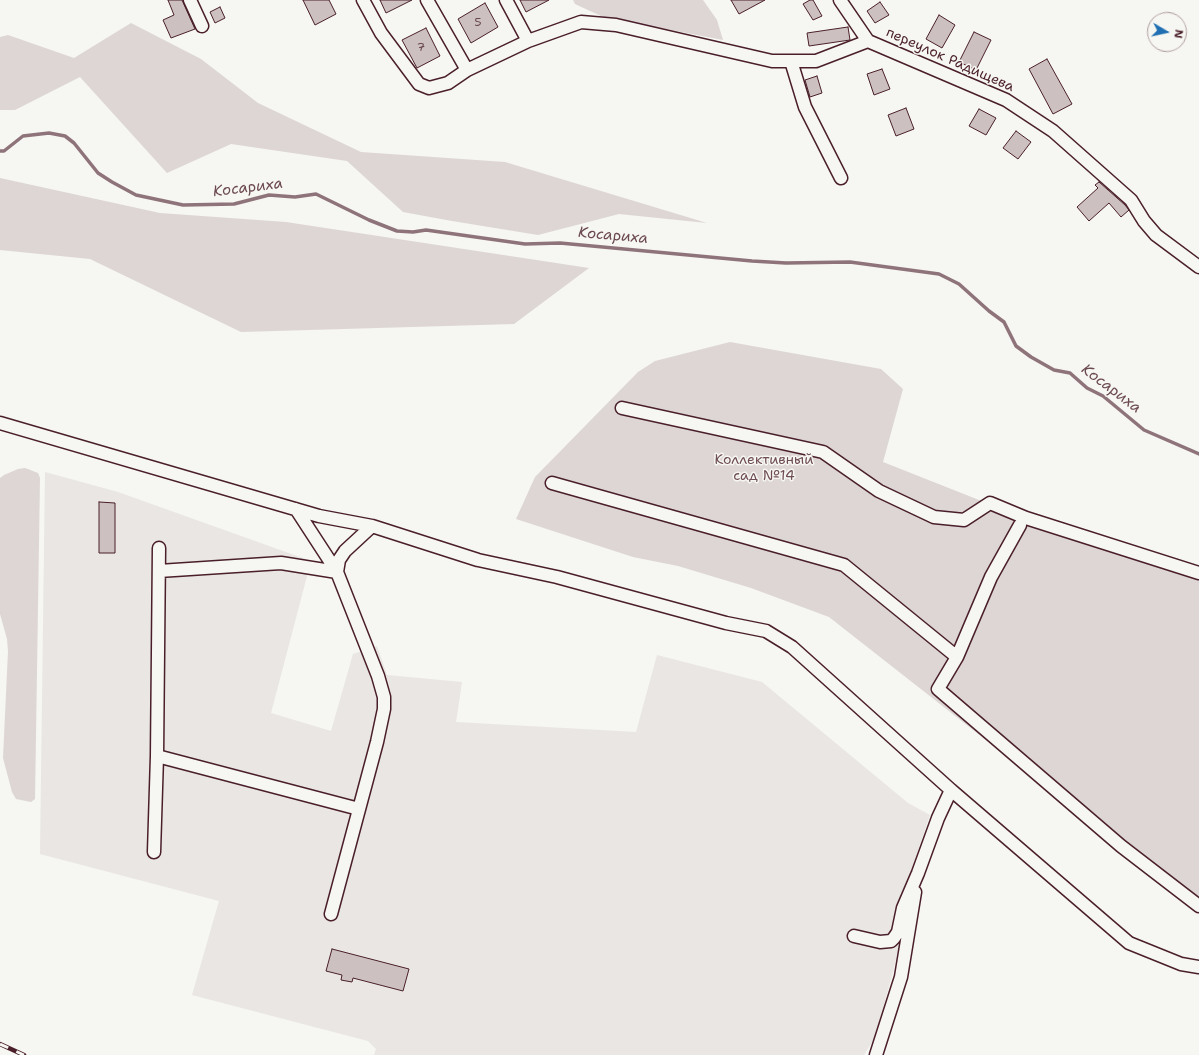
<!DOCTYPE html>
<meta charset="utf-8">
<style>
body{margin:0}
#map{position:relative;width:1199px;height:1055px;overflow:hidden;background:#f6f6f2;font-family:"Shantell Sans",sans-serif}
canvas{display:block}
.north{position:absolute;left:1147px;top:12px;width:40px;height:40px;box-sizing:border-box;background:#f6f6f2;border:1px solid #b1a0a2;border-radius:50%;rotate:99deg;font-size:11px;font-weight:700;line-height:16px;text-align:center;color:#4a1f2b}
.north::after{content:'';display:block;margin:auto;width:14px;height:18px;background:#1f6fb2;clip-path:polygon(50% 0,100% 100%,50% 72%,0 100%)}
</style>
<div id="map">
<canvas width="1199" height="1055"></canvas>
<div class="north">N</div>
</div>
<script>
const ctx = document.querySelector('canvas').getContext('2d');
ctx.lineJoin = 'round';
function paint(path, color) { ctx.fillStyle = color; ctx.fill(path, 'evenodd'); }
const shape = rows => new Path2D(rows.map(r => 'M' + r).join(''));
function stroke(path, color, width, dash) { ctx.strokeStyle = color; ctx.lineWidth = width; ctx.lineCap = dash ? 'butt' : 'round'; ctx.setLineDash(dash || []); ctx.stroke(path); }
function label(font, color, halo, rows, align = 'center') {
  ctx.font = font + ' "Shantell Sans",sans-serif'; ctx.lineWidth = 3; ctx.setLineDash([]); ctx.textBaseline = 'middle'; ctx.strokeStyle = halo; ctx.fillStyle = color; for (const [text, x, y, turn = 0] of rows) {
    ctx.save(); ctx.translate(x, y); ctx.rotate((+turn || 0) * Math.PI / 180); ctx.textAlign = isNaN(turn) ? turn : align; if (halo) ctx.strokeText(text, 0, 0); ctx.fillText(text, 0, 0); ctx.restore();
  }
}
paint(shape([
 [45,472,118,492,311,561,271,713,331,731,353,654,377,646,387,675,462,682,456,722,636,732,657,655,762,682,908,803,930,815,899,906,907,910,893,972,875,1037,864,1055,374,1055,376,1049,368,1041,192,995,219,901,40,854]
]), '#e9e6e3');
paint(shape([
 [573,0,703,0,717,20,723,40,603,17,575,4],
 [131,23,201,59,258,103,361,152,505,162,707,223,619,214,538,235,452,221,403,212,347,161,231,144,167,173,80,77,15,110,0,110,0,37,8,35,74,58],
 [0,178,160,213,286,222,589,268,514,324,241,332,90,259,0,250],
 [730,342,881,369,903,389,883,462,979,500,1010,516,1199,576,1199,910,1121,846,829,617,751,588,678,566,633,557,516,519,535,477,638,372,655,361],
 [25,468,38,473,40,478,35,799,31,802,16,799,12,792,3,758,8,651,7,639,0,614,0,478,4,475,18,469]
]), '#ddd6d5');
stroke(shape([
 [0,151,4,151,23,136,49,133,65,136,74,143,98,173,112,182,136,195,183,205,234,204,269,195,295,197,316,194,369,220,397,231,413,232,426,230,525,244,560,243,752,261,786,263,850,262,939,274,959,284,989,311,1004,322,1016,346,1031,357,1054,370,1070,373,1087,388,1103,396,1144,430,1199,454]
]), '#8e747a', 3.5);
const building = shape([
 [168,0,182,0,195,29,171,38,163,20,174,15,168,0],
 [303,0,329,0,336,14,315,25,303,0],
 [380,0,412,0,386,13,380,0],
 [520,0,549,0,526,12,520,0],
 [731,0,765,0,739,14,731,0],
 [810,0,813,0,822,16,813,20,803,4,810,0],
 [880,2,889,15,875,23,867,11,880,2],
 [485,3,498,27,471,43,458,19,485,3],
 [220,7,225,18,215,23,210,12,220,7],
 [939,15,955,25,942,48,926,39,939,15],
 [848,27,850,40,809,46,807,33,848,27],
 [426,28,440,56,417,68,402,40,426,28],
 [974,32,991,40,976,70,959,62,974,32],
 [1047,59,1072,104,1053,114,1029,69,1047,59],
 [882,69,890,89,874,95,867,74,882,69],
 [817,76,822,93,810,97,805,80,817,76],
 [906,108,914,129,896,136,888,115,906,108],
 [979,109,996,118,986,135,969,126,979,109],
 [1016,131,1031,142,1018,159,1003,148,1016,131],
 [1099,182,1125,205,1129,210,1121,217,1109,203,1089,221,1077,207,1098,188,1095,185,1099,182],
 [99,502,115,503,115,553,99,553,99,502],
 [332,949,409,969,403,991,353,978,352,982,341,980,342,975,326,971,332,949]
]);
paint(building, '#ccc1c0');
stroke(building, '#4a1f2b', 1);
const minor = shape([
 [190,0,202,26],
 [363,0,381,33,419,84,429,88,448,83,467,70,528,41,581,22,616,25,772,61,816,61,868,41],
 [427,0,467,70],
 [506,0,528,41],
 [840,0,868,41,1006,100,1053,131,1131,200,1144,221,1156,235,1199,267],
 [791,61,805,107,841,178],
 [622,408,823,452,879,491,934,517,964,520,990,503,1026,518,1199,573],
 [0,423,319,516,372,526,478,560,557,577,726,623,766,631,792,647,951,790,1129,943,1181,964,1199,967],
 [552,483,844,565,957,657],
 [296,509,337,572,378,676,384,697,384,709,377,742,331,914],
 [1020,525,991,577,957,657,938,689,1121,846,1199,906],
 [159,571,281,563,337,572,339,560,345,551,372,526],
 [157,756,359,809],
 [154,852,157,756,159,548],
 [854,936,880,942,891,941,894,938,898,932,903,908,918,873,938,818,951,790],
 [876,1055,901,977,915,892]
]);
stroke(minor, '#4a1f2b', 15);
stroke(minor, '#f6f6f2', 12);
const rail = shape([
 [0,1044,24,1055]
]);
stroke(rail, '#4a1f2b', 4.5);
stroke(rail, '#f6f6f2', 3, [9]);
label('12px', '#6a4850', null, [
 ["5",478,23],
 ["7",421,48]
]);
label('14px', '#4a1f2b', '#f6f6f2', [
 ["переулок Радищева",950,60,24]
]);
label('14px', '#6f4d56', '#f6f6f2', [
 ["Коллективный",764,460],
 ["сад №14",764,476]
]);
label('italic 15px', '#6c4a52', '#f6f6f2', [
 ["Косариха",248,188,-7],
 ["Косариха",613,236,5],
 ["Косариха",1111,389,37]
]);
</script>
